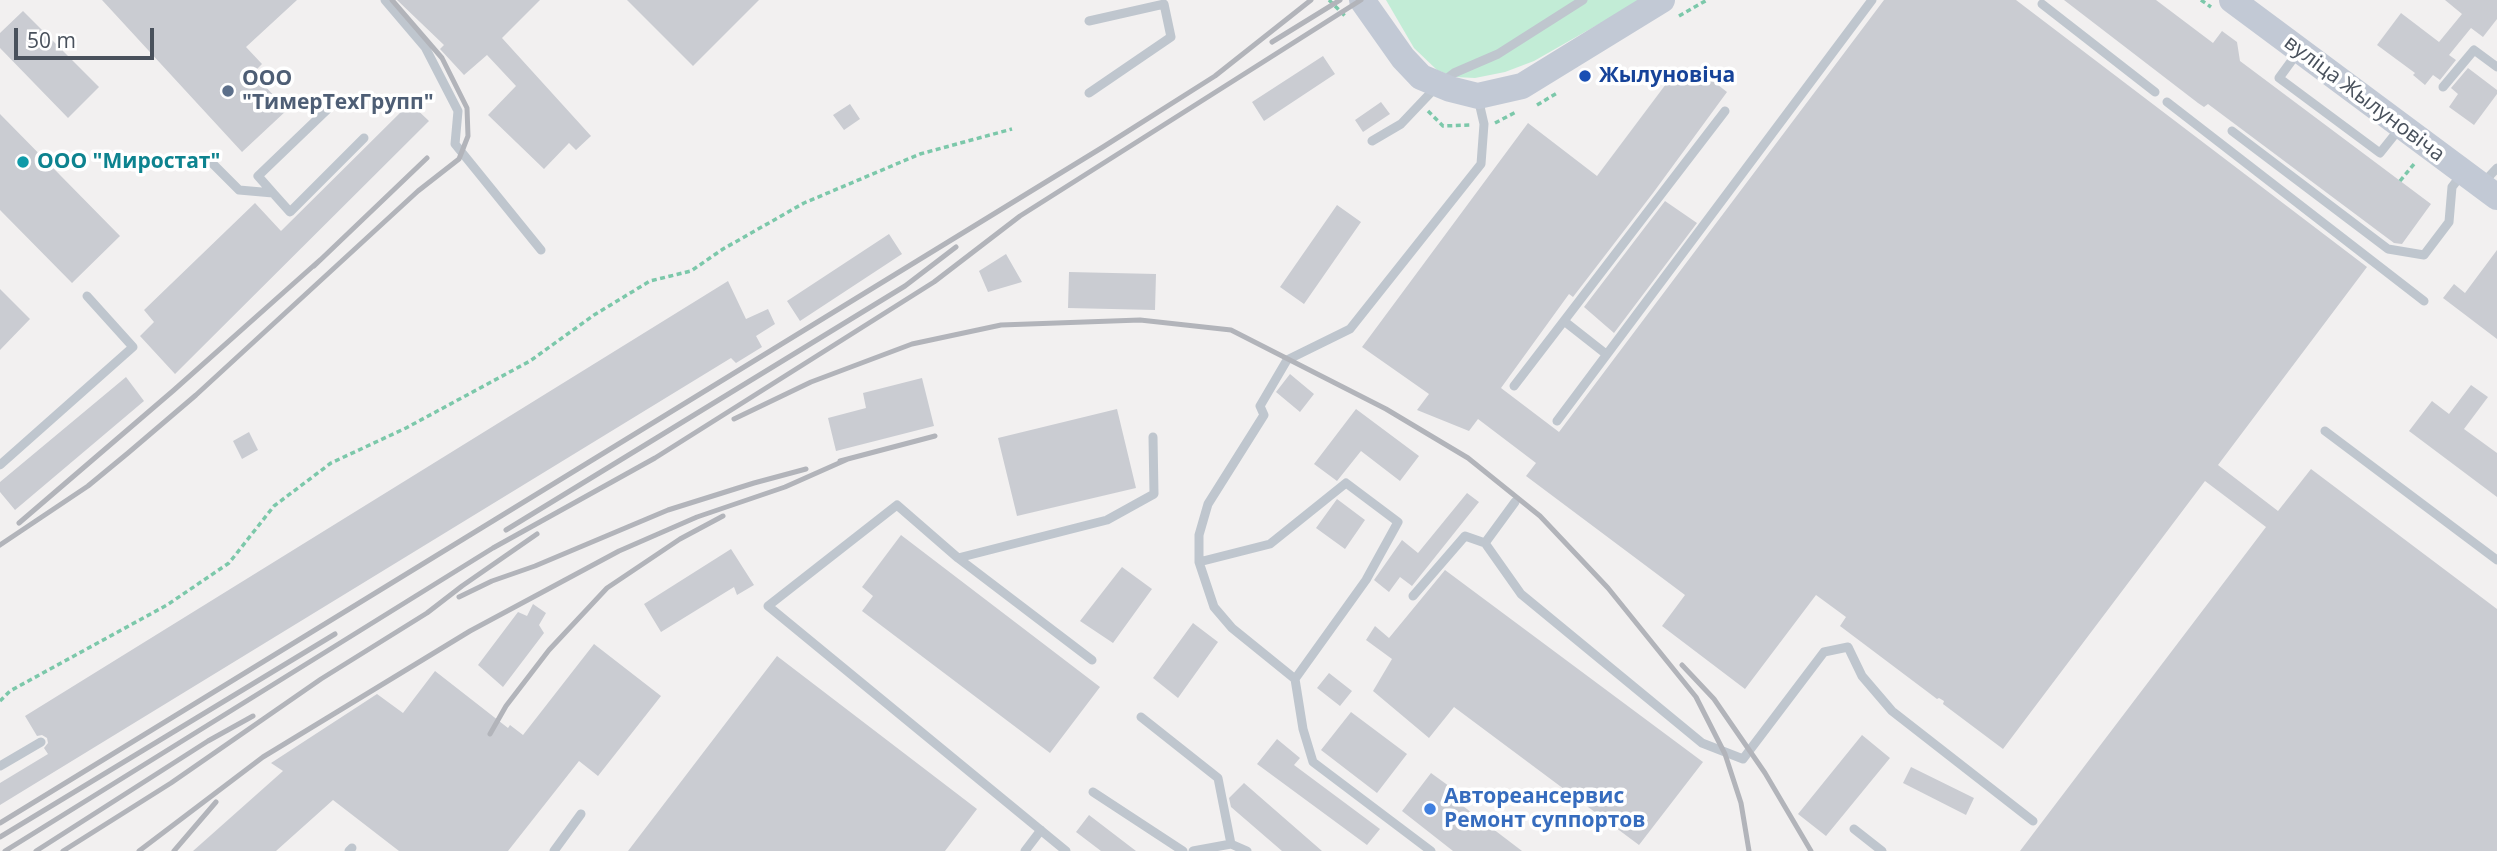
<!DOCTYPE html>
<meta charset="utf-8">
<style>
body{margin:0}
#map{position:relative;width:2497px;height:851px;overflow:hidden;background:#f2f0f0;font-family:"Open Sans",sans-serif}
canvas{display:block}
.scale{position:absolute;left:14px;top:28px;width:140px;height:32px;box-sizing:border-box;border:4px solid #49515c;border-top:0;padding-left:9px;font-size:21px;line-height:24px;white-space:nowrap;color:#49515c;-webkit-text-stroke:5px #fff;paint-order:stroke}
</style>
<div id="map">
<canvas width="2497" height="851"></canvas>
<div class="scale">50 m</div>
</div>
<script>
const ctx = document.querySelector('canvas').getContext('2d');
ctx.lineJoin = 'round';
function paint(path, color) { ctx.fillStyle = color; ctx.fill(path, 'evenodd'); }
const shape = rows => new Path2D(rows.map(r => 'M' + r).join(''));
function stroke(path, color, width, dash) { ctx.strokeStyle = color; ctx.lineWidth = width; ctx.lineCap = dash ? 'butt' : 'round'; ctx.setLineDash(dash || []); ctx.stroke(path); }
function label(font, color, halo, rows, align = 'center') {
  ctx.font = font + ' "Open Sans",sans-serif'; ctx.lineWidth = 7; ctx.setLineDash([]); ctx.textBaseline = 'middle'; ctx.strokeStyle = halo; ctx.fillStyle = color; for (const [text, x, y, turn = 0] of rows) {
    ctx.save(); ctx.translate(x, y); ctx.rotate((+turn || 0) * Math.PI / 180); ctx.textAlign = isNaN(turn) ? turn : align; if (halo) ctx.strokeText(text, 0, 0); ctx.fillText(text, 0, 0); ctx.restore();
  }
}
paint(shape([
 [1386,0,1641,0,1534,61,1505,72,1475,78,1455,77,1437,70,1414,48]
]), '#c2ecd6');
paint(shape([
 [102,0,297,0,246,47,262,64,253,73,287,110,242,152],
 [397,0,540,0,502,38,591,136,576,150,569,143,544,169,488,115,516,86,487,55,464,75,440,49,444,45],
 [627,0,759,0,693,66],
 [1884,0,2016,0,2367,267,2218,465,2278,511,2311,469,2497,609,2497,851,2020,851,2266,527,2205,481,2003,749,1943,704,1944,701,1939,698,1937,699,1840,626,1846,617,1816,595,1745,689,1662,626,1685,595,1526,476,1536,463,1478,419,1469,431,1417,410,1429,394,1362,347,1528,123,1597,176,1678,68,1686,77,1695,67,1727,92,1653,193,1573,297,1569,294,1501,388,1559,432],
 [2064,0,2156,0,2213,43,2222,31,2237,42,2240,61,2431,204,2402,244,2394,243,2208,104,2204,107,2198,103],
 [2445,0,2497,0,2497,19,2483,37,2471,28,2449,55,2456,60,2440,80,2433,75,2425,85,2413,75,2415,73,2377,45,2401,13,2439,42,2462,14],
 [23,11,99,87,68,118,0,48,0,33],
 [1323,56,1335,74,1264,121,1252,102],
 [2468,68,2497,90,2497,94,2474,125,2449,107,2458,94,2451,88],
 [1381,102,1390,114,1363,132,1355,120],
 [410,103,429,121,175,374,140,336,154,322,144,310,255,203,281,231],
 [850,104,860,119,844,130,833,115],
 [0,114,120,236,72,283,0,210],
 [1665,201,1697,223,1614,333,1584,307],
 [1337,205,1361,222,1304,304,1280,287],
 [889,234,902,254,800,321,787,301],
 [2497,250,2497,339,2443,298,2454,284,2465,293],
 [1006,254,1022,282,988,292,979,271],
 [1069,272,1156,274,1155,310,1068,308],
 [728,281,746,319,768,309,775,324,756,336,762,347,736,363,731,358,0,805,0,783,48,754,44,748,48,743,47,738,42,735,37,736,25,716],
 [0,289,30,319,0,350],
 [1290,374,1314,394,1300,412,1276,392],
 [126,377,144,401,15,510,0,492,0,482],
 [922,378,934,426,836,451,828,418,866,408,863,393],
 [2471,385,2488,397,2464,429,2497,453,2497,497,2409,431,2432,401,2449,414],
 [1117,409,1136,488,1017,516,998,438],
 [1356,409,1419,456,1400,481,1361,451,1337,481,1314,464],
 [249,432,258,450,242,459,233,441],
 [1467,493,1479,502,1412,586,1400,577,1389,592,1374,580,1402,540,1418,553],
 [1337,499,1365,520,1345,549,1316,528],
 [901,535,1100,687,1050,753,862,611,873,596,862,587],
 [731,549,754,585,737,595,734,587,661,632,644,604],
 [1122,567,1152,589,1113,643,1080,621],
 [1445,570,1703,762,1639,845,1454,707,1429,738,1373,691,1392,659,1366,640,1375,626,1389,638],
 [533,604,546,613,539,625,544,633,503,687,478,665,518,612,527,616],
 [1193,623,1218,642,1178,698,1153,678],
 [594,644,661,696,598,776,579,761,508,851,399,851,333,800,276,851,193,851,283,771,271,763,377,694,403,713,435,671,508,728,510,725,523,735],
 [777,656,977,809,945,851,628,851],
 [1329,673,1352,691,1340,706,1317,688],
 [1351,712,1407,754,1377,793,1321,750],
 [1862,735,1890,758,1826,836,1798,814],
 [1277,739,1300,758,1294,765,1380,829,1367,845,1257,764],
 [1911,767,1974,798,1966,815,1903,783],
 [1431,773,1464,797,1459,803,1522,851,1453,851,1402,811],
 [1244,783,1322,851,1282,851,1231,807,1229,798],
 [1089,815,1136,851,1101,851,1076,832]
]), '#caccd2');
stroke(shape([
 [1329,0,1345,16],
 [2201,0,2211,7],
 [1679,16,1707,0],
 [1537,105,1557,93],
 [1428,111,1443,126,1470,125],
 [1495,123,1516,112],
 [2400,181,2414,164],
 [0,701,10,691,167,605,229,563,274,506,331,463,406,428,530,361,594,315,650,281,691,271,723,249,804,203,920,154,1012,129]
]), '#7cc8aa', 3.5, [5, 3.5]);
stroke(shape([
 [385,0,425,47,458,111,455,144,541,250],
 [2042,4,2155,92],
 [1089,21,1164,4,1171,37,1089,93],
 [2298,52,2279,78,2380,153,2400,128],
 [2443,87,2474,50,2497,67],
 [2167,102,2424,301],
 [2232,131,2388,249,2424,255,2449,222,2452,187,2462,174],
 [1372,141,1401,124,1438,85,1454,73,1498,54,1583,0],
 [213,164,239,190,273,193,290,212,364,138],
 [2482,184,2497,168],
 [273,193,258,176,332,105],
 [1564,321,1606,354],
 [1514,386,1725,111],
 [1557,421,1872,0],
 [2325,431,2497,560],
 [0,465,133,347,87,296],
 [1485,543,1515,502],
 [958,558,1092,660],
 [1199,562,1270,544,1346,483,1398,522,1366,580,1295,679],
 [1413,596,1465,536,1485,543,1521,594,1702,743,1743,759,1824,652,1848,647,1862,676,1892,711,2033,821],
 [1141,717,1218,778,1231,844,1247,851],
 [0,766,41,742],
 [1093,792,1183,851],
 [1854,829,1882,851],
 [349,851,352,848],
 [554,851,581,814],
 [1025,851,1041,830],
 [1066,851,768,606,897,505,958,558,1107,520,1154,494,1153,437],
 [1193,851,1231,844],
 [1431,851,1313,762,1303,729,1295,679,1232,628,1214,607,1199,562,1199,535,1208,504,1264,415,1260,406,1287,360,1350,329,1481,164,1484,124,1478,98]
]), '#bfc6ce', 9);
stroke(shape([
 [1362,0,1403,58,1421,77,1450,89,1478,96,1522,86,1662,0],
 [2232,0,2497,197]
]), '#c2c9d5', 26);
stroke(shape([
 [1272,42,1340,0],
 [314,266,427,158],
 [734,419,811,382,912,344,1001,325,1140,320,1231,330,1386,409,1468,458,1540,516,1608,588,1696,697,1725,754,1741,803,1749,851],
 [840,461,935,436],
 [19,523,174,390,320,260],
 [506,530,905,286,956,247],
 [0,545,88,486,128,453,196,395,418,191,459,159,468,136,467,108,442,58,392,0],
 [459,597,492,581,535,566,668,510,754,483,806,469],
 [1682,665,1714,699,1765,773,1811,851],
 [490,734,506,706,549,650,607,588,680,539,723,516],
 [0,823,1103,147,1215,76,1311,0],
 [0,837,335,634],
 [5,851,493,548,655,458,934,282,1020,216,1361,0],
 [36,851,208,741,253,716],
 [63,851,171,783,321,679,427,613,462,586,537,534],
 [139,851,263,757,470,631,619,551,697,517,785,487,848,459],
 [174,851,216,802]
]), '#b2b4ba', 5);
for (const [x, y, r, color] of [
 [1585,76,7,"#1a4fb4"],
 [228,91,7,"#5c6f8a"],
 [23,162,7,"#0f9aa8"],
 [1430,809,7,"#3f7fe0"]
]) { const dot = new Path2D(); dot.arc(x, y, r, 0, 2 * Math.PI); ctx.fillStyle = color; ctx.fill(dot); stroke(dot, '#fff', 2.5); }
label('bold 21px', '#164399', '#fff', [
 ["Жылуновіча",1599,76]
], 'left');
label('bold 21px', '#4e5e75', '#fff', [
 ["ООО",242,79],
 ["\"ТимерТехГрупп\"",242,103]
], 'left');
label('21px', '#49515c', '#fff', [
 ["вуліца Жылуновіча",2364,99,37]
]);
label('bold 21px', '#0d838f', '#fff', [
 ["ООО \"Миростат\"",37,162]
], 'left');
label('bold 21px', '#366cbe', '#fff', [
 ["Автореансервис",1444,797],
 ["Ремонт суппортов",1444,821]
], 'left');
</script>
